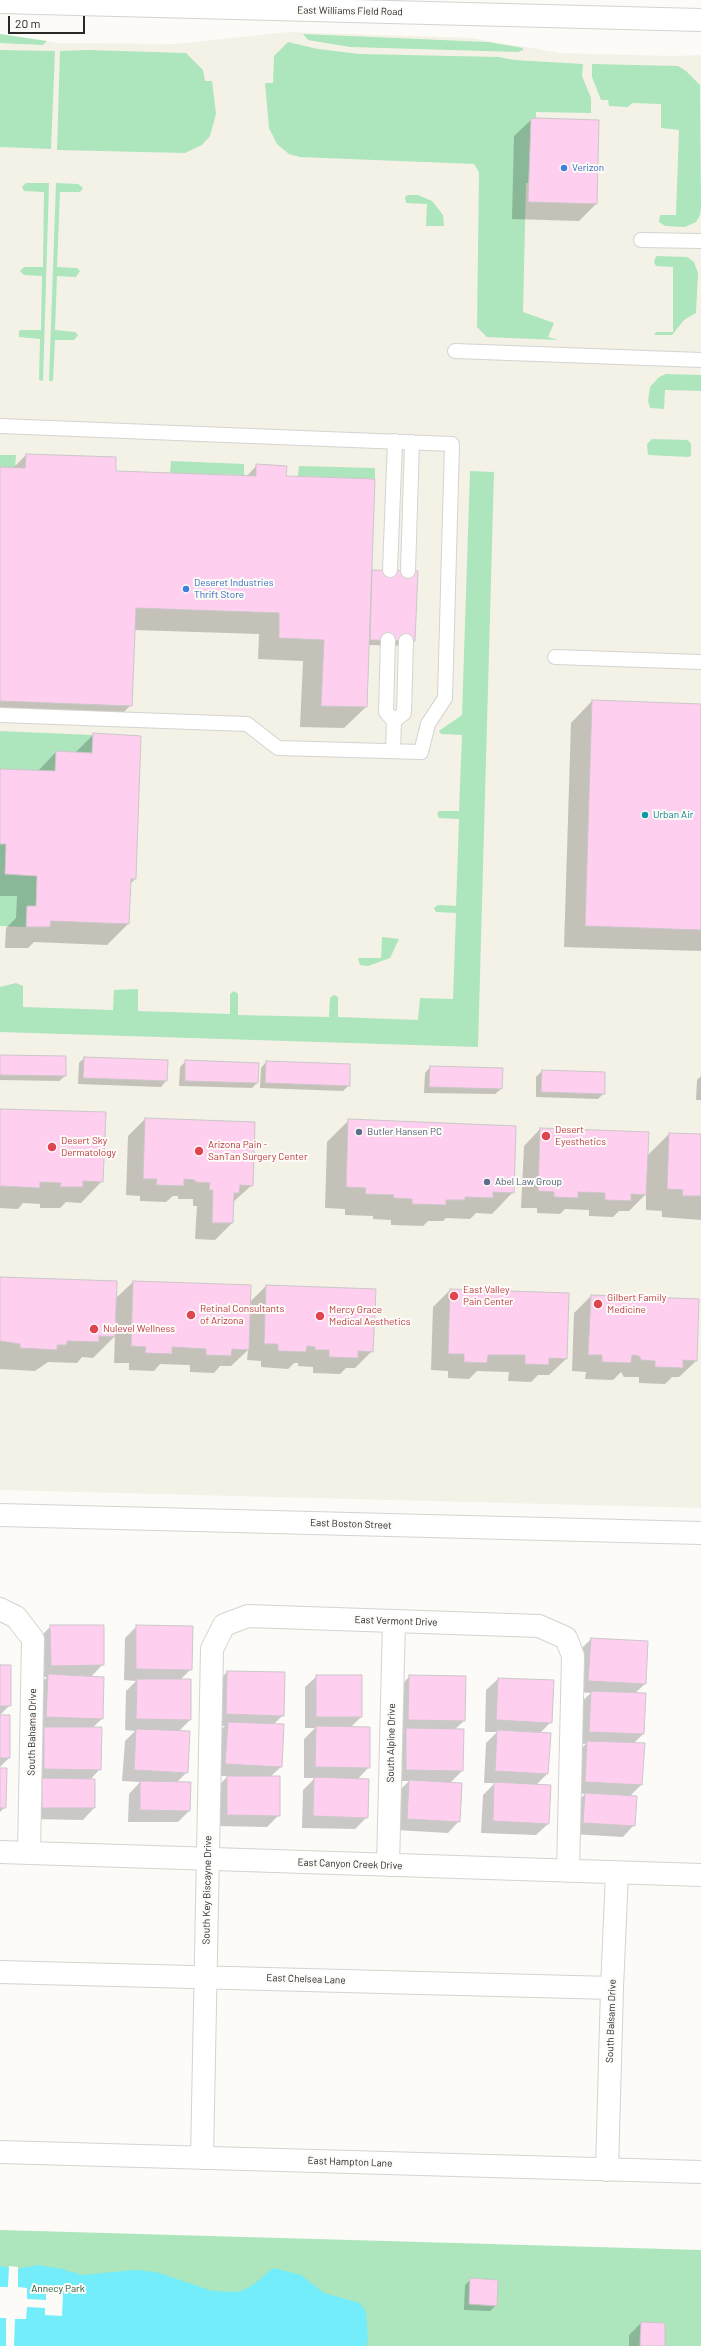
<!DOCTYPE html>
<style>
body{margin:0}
#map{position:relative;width:701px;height:2346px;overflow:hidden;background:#fcfbf8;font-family:Barlow,sans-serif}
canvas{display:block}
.scale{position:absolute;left:8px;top:16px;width:77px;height:18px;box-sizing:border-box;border:2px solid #292827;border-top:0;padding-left:5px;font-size:12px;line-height:14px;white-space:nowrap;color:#292827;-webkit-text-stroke:3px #fcfbf8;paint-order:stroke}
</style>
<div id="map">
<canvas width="701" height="2346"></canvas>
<div class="scale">20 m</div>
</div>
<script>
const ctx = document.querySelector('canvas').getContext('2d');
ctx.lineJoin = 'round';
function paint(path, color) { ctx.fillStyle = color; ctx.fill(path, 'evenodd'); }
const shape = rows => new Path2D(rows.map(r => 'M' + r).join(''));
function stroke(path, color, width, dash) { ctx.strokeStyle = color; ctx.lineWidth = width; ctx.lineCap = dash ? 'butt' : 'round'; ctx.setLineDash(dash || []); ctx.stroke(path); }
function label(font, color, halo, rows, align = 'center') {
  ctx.font = font + ' Barlow,sans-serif'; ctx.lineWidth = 4; ctx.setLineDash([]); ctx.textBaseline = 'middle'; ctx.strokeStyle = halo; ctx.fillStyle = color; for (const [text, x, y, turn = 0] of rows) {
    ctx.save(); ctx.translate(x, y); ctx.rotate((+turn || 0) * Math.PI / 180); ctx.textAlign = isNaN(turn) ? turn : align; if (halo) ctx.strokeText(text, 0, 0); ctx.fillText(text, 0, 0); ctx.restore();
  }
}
paint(shape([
 [288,32,472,38,561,53,673,56,701,55,701,1508,0,1490,0,34,58,43,176,44]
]), '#f4f2e7');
paint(shape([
 [0,34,47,41,43,45,0,43],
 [303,34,488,42,523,48,523,50,518,52,350,47,308,40],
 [288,42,318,49,359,54,499,57,514,60,583,64,582,76,591,98,591,113,536,112,536,118,531,119,529,183,526,183,523,312,554,323,548,337,558,340,487,337,477,327,479,172,474,164,300,157,289,154,277,144,269,128,265,83,273,83,274,56],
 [0,50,55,51,51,149,0,147],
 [88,50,186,53,203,70,205,81,212,81,216,114,210,136,202,145,185,153,57,150,60,51],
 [592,64,678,66,686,71,700,85,701,207,700,215,696,222,685,227,665,226,659,222,660,215,676,215,679,130,661,128,661,104,632,103,628,107,609,106,608,100,601,100,592,77],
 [26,183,49,183,43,381,39,380,40,339,19,337,19,331,21,330,41,330,42,276,24,275,20,271,24,267,43,267,44,192,24,191,22,187],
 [56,183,78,184,83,188,80,192,60,192,57,267,77,268,80,271,76,277,57,276,55,330,75,332,78,335,74,340,55,340,53,381,49,381],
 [408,195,418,195,432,201,443,215,444,226,426,226,427,204,406,203,405,197],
 [656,256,687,257,694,262,698,273,696,313,684,320,672,335,654,335,656,332,673,332,673,267,656,266,654,262],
 [666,374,701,375,701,391,665,390,664,409,650,408,648,401,650,387,659,377],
 [652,439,688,440,691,444,691,455,689,457,648,455,647,444],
 [0,455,16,455,15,468,0,467,0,480],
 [171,461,244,464,244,475,170,473],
 [299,466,375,468,375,479,298,476],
 [470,471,494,472,478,1047,0,1032,0,987,16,983,23,986,23,1007,113,1010,114,990,136,989,138,989,138,1011,230,1014,230,994,234,991,238,994,238,1015,329,1017,330,998,334,995,338,997,338,1017,418,1020,420,998,453,999,456,913,436,912,434,908,438,905,456,906,459,819,439,818,437,813,439,811,459,811,462,735,441,734,439,731,462,715],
 [0,731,93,735,92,753,56,751,55,771,0,769],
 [0,844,6,844,5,874,37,876,36,906,27,906,26,927,0,926],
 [382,937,399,939,390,958,368,966,360,965,358,958,381,958],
 [0,2230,701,2250,701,2346,0,2346]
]), '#ade5bd');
paint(shape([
 [38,2265,62,2269,82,2275,134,2270,156,2272,212,2291,239,2292,253,2285,273,2268,301,2275,324,2293,360,2303,366,2312,368,2340,366,2346,0,2346,0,2266,16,2269]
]), '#73edf9');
paint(shape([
 [9,2266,18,2267,18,2287,27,2288,27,2299,46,2300,46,2293,63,2293,62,2316,45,2315,45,2308,27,2307,26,2319,15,2319,14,2346,6,2346,6,2318,0,2318,0,2287,8,2287]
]), '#fcfbf8');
paint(shape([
 [531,120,596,204,579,221,512,219,514,136],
 [26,455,115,472,246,477,257,465,285,477,371,572,372,571,414,641,409,646,368,645,366,707,344,728,300,727,303,661,258,659,259,634,134,630,131,705,110,726,0,722,0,469,13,468],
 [592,701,701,705,701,951,564,947,571,723],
 [93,735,135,879,130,884,128,924,107,945,34,942,28,948,5,948,6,928,16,918,17,896,0,896,0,770,37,772,56,752,75,753],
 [0,1056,65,1076,59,1081,0,1080],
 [84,1058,166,1081,161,1087,78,1084,79,1063],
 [186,1061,257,1083,252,1088,179,1086,180,1067],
 [266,1062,349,1085,343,1091,260,1088,261,1068],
 [430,1067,501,1089,495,1094,424,1093,425,1073],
 [542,1071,604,1093,598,1099,536,1097,536,1077],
 [701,1076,701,1100,696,1100,697,1080],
 [0,1110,102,1181,81,1203,66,1202,60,1208,40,1208,40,1204,23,1203,18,1209,0,1208],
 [145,1119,252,1185,233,1202,232,1223,215,1240,195,1239,197,1206,193,1206,193,1199,178,1199,178,1196,173,1196,166,1202,140,1201,140,1196,126,1195,128,1136],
 [349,1120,513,1192,492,1214,476,1213,470,1219,446,1218,443,1221,428,1221,423,1226,391,1225,391,1220,373,1219,373,1216,345,1215,345,1209,325,1208,327,1142],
 [540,1129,647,1156,669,1134,701,1135,701,1220,662,1217,662,1211,646,1210,646,1194,629,1211,619,1211,613,1217,589,1216,589,1210,565,1209,560,1214,537,1213,537,1208,521,1208,524,1146],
 [0,1278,115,1299,133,1282,250,1302,266,1286,372,1351,355,1368,346,1368,340,1374,313,1373,313,1367,298,1366,298,1363,294,1363,288,1369,261,1367,261,1361,247,1360,248,1350,231,1366,220,1366,214,1373,190,1372,190,1365,160,1364,154,1371,129,1370,129,1363,114,1363,115,1336,93,1358,82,1357,77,1363,48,1362,35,1371,0,1369],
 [450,1290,566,1359,549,1375,538,1375,531,1382,508,1381,509,1372,477,1371,469,1379,448,1378,448,1371,431,1370,433,1307],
 [591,1296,698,1300,696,1361,679,1377,672,1377,665,1384,639,1383,639,1377,624,1377,621,1372,613,1380,585,1379,586,1372,572,1371,574,1313],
 [51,1626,103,1664,91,1677,103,1678,102,1719,92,1728,100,1769,90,1780,94,1808,83,1820,30,1819,31,1791,42,1780,33,1780,33,1739,44,1729,35,1728,37,1687,47,1677,40,1677,39,1638],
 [137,1626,191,1669,180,1680,190,1720,178,1732,187,1772,177,1782,189,1811,178,1822,128,1822,129,1794,140,1782,122,1781,125,1741,135,1731,125,1730,126,1691,136,1681,124,1680,125,1638],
 [591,1639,645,1684,635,1693,645,1694,643,1734,633,1744,644,1744,641,1785,630,1796,634,1825,623,1837,572,1834,573,1806,585,1794,574,1793,576,1753,586,1744,578,1743,580,1703,591,1693,577,1692,579,1651],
 [0,1666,10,1705,0,1715],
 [227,1672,283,1715,273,1725,281,1767,270,1777,279,1815,267,1827,216,1826,216,1788,228,1776,214,1776,216,1734,225,1726,215,1726,216,1683],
 [317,1676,361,1717,350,1728,369,1767,357,1780,367,1817,355,1829,302,1828,303,1790,315,1778,304,1778,304,1739,315,1728,305,1728,305,1687],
 [410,1676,464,1721,454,1730,462,1771,450,1783,459,1821,448,1833,396,1830,398,1792,409,1781,394,1781,395,1741,404,1731,397,1731,398,1688],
 [498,1679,551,1722,540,1733,548,1773,536,1785,548,1824,536,1835,481,1833,483,1795,495,1783,484,1783,486,1743,497,1732,485,1732,486,1690],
 [0,1716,9,1758,0,1767],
 [0,1769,5,1807,0,1812],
 [471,2279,496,2305,490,2311,464,2310,465,2285],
 [641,2323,664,2346,629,2346,629,2335]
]), '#0003');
const building = shape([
 [536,118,599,120,597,204,528,202,531,119,536,118],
 [26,454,116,457,116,471,256,476,256,464,287,466,286,476,375,479,367,707,321,706,324,640,279,638,279,613,136,608,132,706,0,701,0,467,25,468,26,454],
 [372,570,418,571,415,641,370,640,372,570],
 [592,700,701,704,701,930,585,926,592,700],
 [93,733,141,736,136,879,131,879,129,924,51,921,50,927,26,927,27,906,36,906,37,876,5,874,6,844,0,844,0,769,55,771,56,751,92,753,93,733],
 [0,1055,66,1056,66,1076,0,1075,0,1055],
 [84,1057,168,1060,167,1081,83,1078,84,1057],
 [185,1060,259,1063,258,1083,185,1081,185,1060],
 [266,1061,350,1064,350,1086,265,1083,266,1061],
 [430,1066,503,1068,502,1089,429,1087,430,1066],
 [542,1070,605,1072,605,1094,541,1092,542,1070],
 [0,1109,106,1112,103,1182,83,1181,83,1187,60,1187,61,1183,40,1182,40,1188,0,1186,0,1109],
 [145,1118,255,1122,253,1186,240,1185,239,1193,234,1193,233,1223,212,1223,213,1190,209,1190,210,1183,195,1182,195,1180,184,1179,184,1186,156,1185,157,1179,143,1179,145,1118],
 [348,1119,516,1126,514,1193,493,1192,493,1198,465,1197,465,1200,446,1200,446,1205,412,1204,412,1199,393,1198,394,1195,365,1194,366,1188,346,1187,348,1119],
 [540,1128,649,1132,646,1195,631,1194,631,1201,605,1200,605,1193,578,1192,578,1198,554,1197,554,1192,538,1191,540,1128],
 [669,1133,701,1134,701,1196,682,1196,683,1190,667,1189,669,1133],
 [0,1277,117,1281,115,1337,99,1336,99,1342,67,1341,67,1345,57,1345,57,1350,20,1348,20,1344,0,1341,0,1277],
 [133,1281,251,1285,249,1350,232,1349,231,1356,206,1355,206,1349,172,1347,172,1354,145,1353,146,1347,131,1346,133,1281],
 [266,1285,376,1289,373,1352,358,1351,358,1358,329,1357,329,1350,315,1350,315,1347,307,1346,306,1352,278,1351,278,1344,264,1344,266,1285],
 [450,1289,569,1293,567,1359,549,1358,549,1365,525,1364,525,1355,488,1355,487,1363,464,1362,464,1354,448,1354,450,1289],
 [591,1295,699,1299,697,1361,683,1360,683,1368,655,1367,655,1361,641,1360,639,1356,632,1355,631,1363,602,1362,602,1355,588,1355,591,1295],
 [50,1625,104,1625,104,1665,51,1666,50,1625],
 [136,1625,193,1626,192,1670,136,1669,136,1625],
 [591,1638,648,1641,646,1684,588,1681,591,1638],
 [0,1665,11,1665,11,1706,0,1706,0,1665],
 [227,1671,285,1672,284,1716,226,1714,227,1671],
 [48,1674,104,1677,103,1719,46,1717,48,1674],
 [316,1675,362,1675,362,1717,316,1717,316,1675],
 [409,1675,466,1676,465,1721,408,1720,409,1675],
 [498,1678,554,1680,552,1723,496,1720,498,1678],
 [137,1679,191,1679,191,1720,136,1719,137,1679],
 [591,1691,646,1693,644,1734,589,1732,591,1691],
 [0,1715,10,1715,10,1758,0,1758,0,1715],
 [228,1722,284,1724,282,1767,225,1764,228,1722],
 [316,1726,370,1727,370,1768,315,1767,316,1726],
 [44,1727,102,1727,101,1770,44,1769,44,1727],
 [406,1728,464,1729,463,1771,406,1770,406,1728],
 [136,1729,190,1731,188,1773,134,1770,136,1729],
 [497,1730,551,1733,548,1774,495,1771,497,1730],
 [587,1741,645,1743,642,1785,585,1782,587,1741],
 [0,1768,7,1768,6,1808,0,1808,0,1768],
 [227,1776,280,1776,280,1816,227,1815,227,1776],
 [314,1777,369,1779,368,1818,313,1816,314,1777],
 [42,1778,95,1779,95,1808,42,1808,42,1778],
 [409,1780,462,1783,460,1822,407,1819,409,1780],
 [140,1781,191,1782,190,1811,140,1810,140,1781],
 [494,1782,551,1785,549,1824,493,1821,494,1782],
 [585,1793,637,1796,635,1826,583,1823,585,1793],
 [470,2278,498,2280,497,2306,469,2304,470,2278],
 [641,2322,665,2323,665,2346,640,2346,641,2322]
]);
paint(building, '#fecfee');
stroke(building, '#cbc7c9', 1);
const service = shape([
 [641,240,701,241],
 [455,351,701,360],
 [0,426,452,444,445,698,428,724,421,752,278,748,247,724,0,715],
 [390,570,395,441],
 [408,571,412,442],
 [388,640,386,712,394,721,393,751],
 [555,657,701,662],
 [394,721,404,713,406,641]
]);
const minor = shape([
 [0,1515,701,1533],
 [0,1609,16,1617,33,1639,29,1853],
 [0,1852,701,1875],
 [388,1865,394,1621],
 [0,1972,612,1988],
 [0,2152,701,2172],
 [202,2158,212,1649,224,1625,248,1616,539,1626,566,1638,573,1656,568,1871],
 [607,2170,612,1988,617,1873]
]);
const secondary = shape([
 [0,2,701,20]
]);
stroke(service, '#d4d3cf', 16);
stroke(minor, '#d4d3cf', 24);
stroke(secondary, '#d4d3cf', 24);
stroke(service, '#fff', 14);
stroke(minor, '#fff', 22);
stroke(secondary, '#fff', 22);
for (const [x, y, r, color] of [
 [564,168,4,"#3f7fe0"],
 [186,589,4,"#3f7fe0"],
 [645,815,4,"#0f9aa8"],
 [359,1132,4,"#5c6f8a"],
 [546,1136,5,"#e0444e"],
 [52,1147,5,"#e0444e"],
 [199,1151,5,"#e0444e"],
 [487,1182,4,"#5c6f8a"],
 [454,1296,5,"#e0444e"],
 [598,1304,5,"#e0444e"],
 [191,1315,5,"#e0444e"],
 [320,1316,5,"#e0444e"],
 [94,1329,5,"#e0444e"]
]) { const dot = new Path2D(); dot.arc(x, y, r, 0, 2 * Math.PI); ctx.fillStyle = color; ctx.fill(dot); stroke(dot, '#fcfbf8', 1.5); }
label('10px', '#292827', '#fcfbf8', [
 ["East Williams Field Road",350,11,1],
 ["East Boston Street",351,1524,2],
 ["East Vermont Drive",396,1621,2],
 ["South Bahama Drive",32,1732,-89],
 ["South Alpine Drive",391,1743,-89],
 ["East Canyon Creek Drive",350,1864,2],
 ["South Key Biscayne Drive",207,1890,-89],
 ["East Chelsea Lane",306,1979,2],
 ["South Balsam Drive",611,2021,-88],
 ["East Hampton Lane",350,2162,2]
]);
label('10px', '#366cbe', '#fcfbf8', [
 ["Verizon",572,168],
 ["Deseret Industries",194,583],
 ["Thrift Store",194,595]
], 'left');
label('10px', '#0d838f', '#fcfbf8', [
 ["Urban Air",653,815]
], 'left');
label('10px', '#be3a42', '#fcfbf8', [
 ["Desert",555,1130],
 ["Eyesthetics",555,1142],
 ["Desert Sky",61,1141],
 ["Dermatology",61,1153],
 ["Arizona Pain -",208,1145],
 ["SanTan Surgery Center",208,1157],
 ["East Valley",463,1290],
 ["Pain Center",463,1302],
 ["Gilbert Family",607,1298],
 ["Medicine",607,1310],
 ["Retinal Consultants",200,1309],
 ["of Arizona",200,1321],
 ["Mercy Grace",329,1310],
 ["Medical Aesthetics",329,1322],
 ["Nulevel Wellness",103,1329]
], 'left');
label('10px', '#4e5e75', '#fcfbf8', [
 ["Butler Hansen PC",367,1132],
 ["Abel Law Group",495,1182]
], 'left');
label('10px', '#205936', '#fcfbf8', [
 ["Annecy Park",58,2289]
]);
</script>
